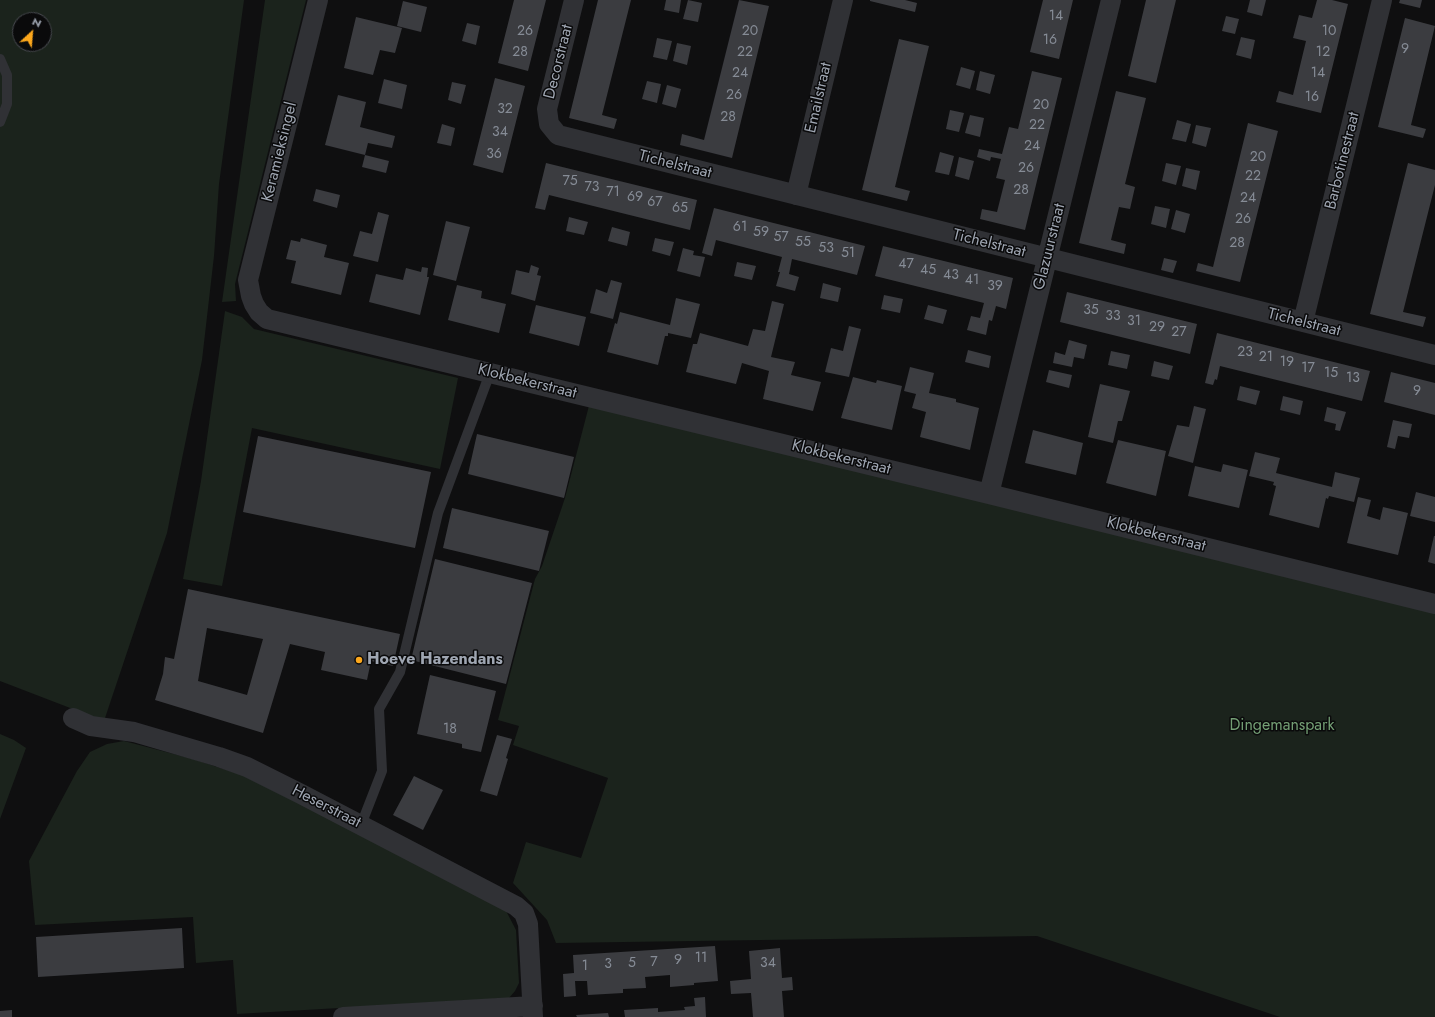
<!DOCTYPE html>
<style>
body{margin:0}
#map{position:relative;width:1435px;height:1017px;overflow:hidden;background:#0f0f10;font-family:Jost,sans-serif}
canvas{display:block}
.north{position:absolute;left:12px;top:12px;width:40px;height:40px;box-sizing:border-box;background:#0a0a0b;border:1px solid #46484e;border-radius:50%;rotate:26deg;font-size:11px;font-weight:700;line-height:16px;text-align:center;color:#9fa6b2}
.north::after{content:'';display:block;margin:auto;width:14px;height:18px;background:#fca71c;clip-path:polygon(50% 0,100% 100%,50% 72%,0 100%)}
</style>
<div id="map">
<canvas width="1435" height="1017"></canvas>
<div class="north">N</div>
</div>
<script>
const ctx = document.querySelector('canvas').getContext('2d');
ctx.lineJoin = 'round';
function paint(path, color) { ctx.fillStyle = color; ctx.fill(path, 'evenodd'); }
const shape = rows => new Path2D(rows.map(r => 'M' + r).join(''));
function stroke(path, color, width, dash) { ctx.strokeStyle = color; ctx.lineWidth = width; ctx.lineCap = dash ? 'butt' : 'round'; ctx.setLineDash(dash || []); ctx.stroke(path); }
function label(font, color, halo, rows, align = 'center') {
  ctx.font = font + ' Jost,sans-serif'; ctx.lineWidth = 3; ctx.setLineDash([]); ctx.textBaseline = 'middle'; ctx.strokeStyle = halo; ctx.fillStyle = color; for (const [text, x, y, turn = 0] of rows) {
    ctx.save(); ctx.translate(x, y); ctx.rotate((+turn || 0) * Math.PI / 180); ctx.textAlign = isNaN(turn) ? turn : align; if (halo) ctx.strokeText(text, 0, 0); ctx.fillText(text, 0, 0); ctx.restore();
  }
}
paint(shape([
 [0,0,244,0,219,184,214,256,202,360,167,533,104,721,0,681],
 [20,20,44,20,44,44,20,44],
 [265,0,306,0,235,284,236,301,222,302],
 [225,311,242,317,254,329,458,378,440,469,252,428,222,586,183,579,201,481],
 [591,398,1435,607,1435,1017,1280,1017,1037,936,556,943,547,920,513,883,526,842,581,858,608,778,513,745,519,726,498,720,535,579,542,566,565,498],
 [0,734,14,740,26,748,0,819],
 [124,741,193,759,242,775,503,905,516,930,519,983,515,991,509,998,237,1014,233,960,196,963,193,917,35,925,29,861,77,771,90,752,107,744]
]), '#1b231c');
paint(shape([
 [514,0,546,0,528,71,498,63],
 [598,0,631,0,602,115,617,119,614,129,569,118],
 [666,0,681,0,679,13,664,10],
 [688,0,702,3,698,22,683,19],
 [739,0,769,6,732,158,680,145,682,134,704,140],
 [870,0,905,0,917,3,915,12,870,1],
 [1043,0,1073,0,1059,59,1030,52],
 [1146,0,1176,0,1156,83,1128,76],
 [1250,0,1266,0,1262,16,1247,12],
 [1317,0,1332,0,1348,4,1321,113,1276,102,1279,91,1293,95,1306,41,1293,38,1299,15,1312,18],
 [1400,0,1422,0,1420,8,1399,3],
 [403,1,427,7,421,32,397,26],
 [1226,16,1239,19,1235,34,1222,31],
 [356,17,402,28,395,53,380,50,373,75,344,68],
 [1405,18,1435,26,1411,125,1426,129,1423,138,1378,127],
 [467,23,480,26,476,45,462,41],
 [1241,37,1255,40,1251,59,1236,55],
 [657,38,672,41,667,60,653,57],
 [899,39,929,46,895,187,910,191,907,201,862,190],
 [677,43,691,46,687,65,673,61],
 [961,67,975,71,970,89,956,85],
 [980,71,995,75,990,94,976,90],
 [1032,71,1062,78,1025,230,980,219,982,209,997,212,1005,180,996,178,1001,159,991,157,990,161,977,157,979,149,1002,154,1009,127,1018,129],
 [495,78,525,86,503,173,473,165],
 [384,79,407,85,402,109,378,103],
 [647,81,661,84,657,103,642,99],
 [452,82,466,85,461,104,448,100],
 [667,85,681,89,676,108,662,104],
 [1116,91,1146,98,1125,184,1135,187,1130,209,1119,207,1111,240,1126,244,1124,254,1079,243],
 [338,95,366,102,360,127,395,136,392,148,368,143,365,155,325,145],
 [950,110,964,113,959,132,946,129],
 [970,115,984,118,980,137,965,133],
 [1177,120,1191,124,1186,142,1172,139],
 [1248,123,1278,131,1240,282,1196,271,1198,263,1213,267],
 [442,124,455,128,451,146,437,143],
 [1196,125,1211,128,1206,147,1192,143],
 [940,152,954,156,949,175,935,172],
 [365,155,389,161,386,173,362,167],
 [959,157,974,161,969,180,955,176],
 [546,163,697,200,690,230,549,195,545,210,535,208],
 [1166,163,1181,166,1176,185,1162,181],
 [1408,163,1435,170,1435,185,1403,312,1426,317,1423,327,1370,314],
 [1186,168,1200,171,1196,190,1182,186],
 [316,189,340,195,337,208,313,201],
 [1155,206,1170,209,1166,228,1151,224],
 [714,208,865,246,857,275,792,259,789,274,799,277,795,291,776,286,780,272,778,272,782,257,716,240,712,256,702,253],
 [1176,210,1190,214,1185,233,1171,229],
 [378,212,389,215,378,262,353,256,360,231,372,234],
 [569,217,588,222,584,235,566,231],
 [446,221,470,227,456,281,433,275],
 [612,227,630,232,627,246,608,241],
 [301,238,327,245,324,257,349,263,341,295,291,283,296,261,286,259,291,240,300,242],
 [655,238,674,242,670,256,652,251],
 [883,246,1013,278,1006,309,996,306,992,321,989,320,986,335,967,330,971,316,980,318,984,303,875,276],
 [683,248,694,251,693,255,705,257,700,277,677,271],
 [1164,258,1177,261,1173,273,1161,270],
 [737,262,756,266,752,280,734,276],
 [531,265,539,268,537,275,541,276,535,301,511,294,516,270,529,273],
 [422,267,428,268,427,277,429,277,420,315,369,302,376,274,403,280,406,268,421,272],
 [611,280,622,283,613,319,590,313,596,289,607,293],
 [823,283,841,288,838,302,820,298],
 [457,285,482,291,481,298,506,304,499,333,448,320],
 [1067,292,1197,324,1190,354,1060,322],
 [884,295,903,299,900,313,881,309],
 [676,298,700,304,691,338,668,333,668,336,665,336,658,365,607,352,615,323,617,324,620,312,670,325],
 [772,301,784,304,771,357,795,362,791,375,821,382,813,411,763,399,769,371,742,363,736,384,686,372,693,344,697,344,700,333,748,346,753,329,765,331],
 [536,305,586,317,579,346,529,333],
 [928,305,947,310,943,324,924,319],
 [849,326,861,329,849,377,825,372,831,348,843,351],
 [1217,333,1370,371,1362,401,1220,366,1217,380,1215,379,1213,385,1205,383],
 [1069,340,1087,345,1084,359,1074,357,1072,367,1053,363,1055,352,1065,355],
 [968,350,991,356,989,368,965,362],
 [1111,351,1130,355,1127,369,1108,365],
 [1154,361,1173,366,1169,380,1151,376],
 [910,367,934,373,929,393,956,399,956,402,979,408,970,450,920,437,926,412,912,408,916,394,904,391],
 [1049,370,1072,375,1069,388,1046,382],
 [1391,372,1435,383,1435,415,1384,402],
 [853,377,876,383,877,380,902,386,892,430,841,418],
 [1100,384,1130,391,1122,421,1118,421,1113,443,1088,437],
 [1240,386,1260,391,1256,405,1237,400],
 [1283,396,1303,401,1300,415,1280,410],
 [1194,406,1206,409,1193,463,1168,456,1177,425,1189,427],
 [1327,407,1346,412,1340,431,1335,430,1336,424,1324,421],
 [1393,420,1412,424,1409,438,1398,436,1395,449,1387,447],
 [1033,430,1083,443,1076,475,1025,463],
 [477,434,574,457,564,498,468,474],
 [258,436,431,472,415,548,243,512],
 [1118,440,1166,451,1156,496,1106,483],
 [1255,452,1280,458,1276,473,1332,487,1335,472,1360,478,1354,502,1329,496,1328,499,1326,498,1319,528,1269,515,1276,486,1273,485,1274,482,1249,476],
 [1223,464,1248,470,1239,508,1188,496,1195,466,1221,472],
 [1416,492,1435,497,1435,522,1410,516],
 [1358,497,1371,500,1367,516,1380,520,1383,507,1408,513,1398,555,1347,543],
 [452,508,549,531,539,571,443,548],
 [1434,536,1435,536,1435,564,1428,562],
 [435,559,532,583,506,684,411,660],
 [188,589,400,634,393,666,371,661,367,680,321,670,325,652,290,644,263,733,155,700,163,674,165,657,174,659],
 [207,628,263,639,247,695,198,681],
 [430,675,496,691,481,752,462,748,462,744,417,734],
 [497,735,512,739,506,758,508,759,497,796,480,791],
 [414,776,443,790,423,830,393,815],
 [182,928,184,968,38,977,36,937],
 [715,946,718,981,694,983,694,985,670,987,670,975,645,977,646,988,623,989,623,993,588,995,587,981,575,981,576,996,564,997,563,974,574,973,573,955],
 [780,948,782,978,792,977,793,990,782,991,784,1017,753,1017,751,993,731,994,730,981,751,979,749,951],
 [705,997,706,1017,625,1017,624,1010,658,1008,658,1012,685,1010,684,1007,695,1006,694,998],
 [12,1010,12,1017,0,1017,0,1011],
 [608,1013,609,1017,577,1017,576,1015]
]), '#3b3c40');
stroke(shape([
 [0,59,7,75,7,104,0,122],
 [361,825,382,771,379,709,400,672,438,513,490,373]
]), '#303135', 10);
stroke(shape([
 [318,0,248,280,251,296,254,304,259,312,267,319,989,494,1435,604],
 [574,0,547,109,549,124,558,135,1435,355],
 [796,195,843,0],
 [1303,322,1382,0],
 [989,494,1111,0],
 [73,718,91,726,134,732,219,757,247,767,301,794,516,906,524,913,528,924,533,1017],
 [343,1017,533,1006]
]), '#303135', 20);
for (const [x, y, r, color] of [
 [359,660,4,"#fca71c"]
]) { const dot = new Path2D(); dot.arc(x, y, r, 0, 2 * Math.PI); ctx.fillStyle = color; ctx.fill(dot); stroke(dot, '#0a0a0b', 1.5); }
label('14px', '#868c96', null, [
 ["14",1056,17],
 ["26",525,32],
 ["20",750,32],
 ["10",1329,32],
 ["16",1050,41],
 ["9",1405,50],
 ["28",520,53],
 ["22",745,53],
 ["12",1323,53],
 ["24",740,74],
 ["14",1318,74],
 ["26",734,96],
 ["16",1312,98],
 ["20",1041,106],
 ["32",505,110],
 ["28",728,118],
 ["22",1037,126],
 ["34",500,133],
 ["24",1032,147],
 ["36",494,155],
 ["20",1258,158],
 ["26",1026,169],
 ["22",1253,177],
 ["75",570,182],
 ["73",592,188],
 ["28",1021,191],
 ["71",613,193],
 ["69",635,198],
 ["24",1248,199],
 ["67",655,203],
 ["65",680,209],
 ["26",1243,220],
 ["61",740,228],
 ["59",761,233],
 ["57",781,238],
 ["55",803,243],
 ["28",1237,244],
 ["53",826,249],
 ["51",848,254],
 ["47",906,265],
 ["45",928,271],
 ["43",951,276],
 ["41",972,281],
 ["39",995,287],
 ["35",1091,311],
 ["33",1113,317],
 ["31",1134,322],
 ["29",1157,328],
 ["27",1179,333],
 ["23",1245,353],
 ["21",1266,358],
 ["19",1287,363],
 ["17",1308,369],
 ["15",1331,374],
 ["13",1353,379],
 ["9",1417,392],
 ["18",450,730],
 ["11",701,959],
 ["9",678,961],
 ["7",654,963],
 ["5",632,964],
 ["34",768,964],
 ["3",608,965],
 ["1",585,967]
]);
label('16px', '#9fa6b2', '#0a0a0b', [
 ["Decorstraat",559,62,-76],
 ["Emailstraat",819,98,-77],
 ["Keramieksingel",280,152,-76],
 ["Barbotinestraat",1343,161,-76],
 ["Tichelstraat",675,165,14],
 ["Tichelstraat",989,244,14],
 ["Glazuurstraat",1050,247,-76],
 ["Tichelstraat",1304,323,14],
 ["Klokbekerstraat",527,382,14],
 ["Klokbekerstraat",841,458,14],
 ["Klokbekerstraat",1156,535,14],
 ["Heserstraat",326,807,27]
]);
label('bold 16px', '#9fa6b2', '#0a0a0b', [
 ["Hoeve Hazendans",367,660]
], 'left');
label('16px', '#749f75', '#0a0a0b', [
 ["Dingemanspark",1282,726]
]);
</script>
